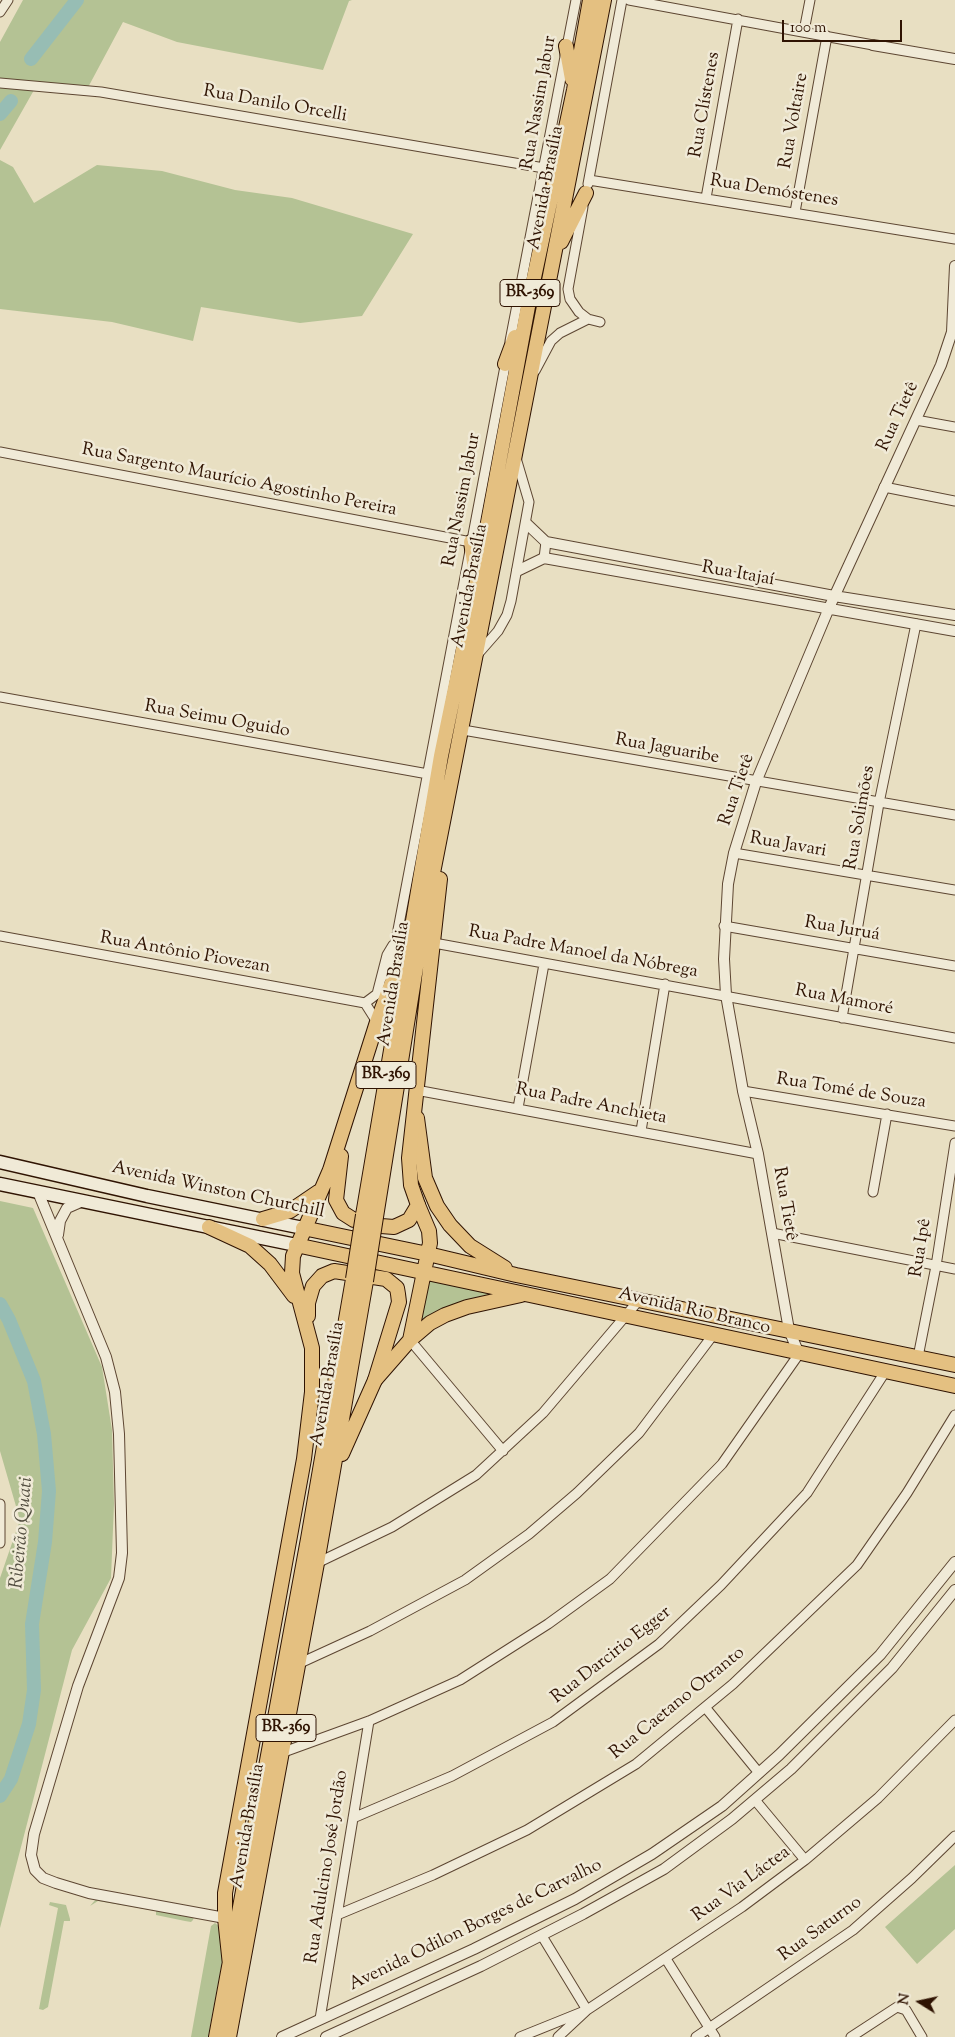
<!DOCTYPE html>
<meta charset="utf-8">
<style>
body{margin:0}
#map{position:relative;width:955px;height:2037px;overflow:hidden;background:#e8dfc2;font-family:"Sorts Mill Goudy",serif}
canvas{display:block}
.north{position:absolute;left:895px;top:1977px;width:50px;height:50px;-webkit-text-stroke:4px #f0ead7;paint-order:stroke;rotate:280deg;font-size:14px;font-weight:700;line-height:20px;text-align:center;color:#2f1302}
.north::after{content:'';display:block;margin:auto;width:18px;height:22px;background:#2f1302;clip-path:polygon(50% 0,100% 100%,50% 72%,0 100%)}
.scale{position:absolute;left:782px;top:20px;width:120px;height:22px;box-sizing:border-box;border:2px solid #2f1302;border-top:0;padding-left:6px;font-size:15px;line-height:18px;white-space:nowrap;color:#2f1302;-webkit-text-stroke:4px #f0ead7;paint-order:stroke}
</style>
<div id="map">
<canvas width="955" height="2037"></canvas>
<div class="north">N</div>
<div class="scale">100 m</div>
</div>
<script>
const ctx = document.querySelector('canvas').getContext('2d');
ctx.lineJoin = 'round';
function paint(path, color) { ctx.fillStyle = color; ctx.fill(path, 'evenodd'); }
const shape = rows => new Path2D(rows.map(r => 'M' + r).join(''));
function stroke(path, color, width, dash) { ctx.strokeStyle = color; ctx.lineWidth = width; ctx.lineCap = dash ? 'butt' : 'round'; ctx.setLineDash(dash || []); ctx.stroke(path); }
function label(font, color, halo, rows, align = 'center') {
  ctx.font = font + ' "Sorts Mill Goudy",serif'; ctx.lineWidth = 5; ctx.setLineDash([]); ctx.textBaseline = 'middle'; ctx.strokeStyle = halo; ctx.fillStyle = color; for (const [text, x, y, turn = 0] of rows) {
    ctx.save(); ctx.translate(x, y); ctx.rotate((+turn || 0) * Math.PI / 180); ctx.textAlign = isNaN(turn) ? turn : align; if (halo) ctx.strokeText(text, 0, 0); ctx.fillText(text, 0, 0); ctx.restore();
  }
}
paint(shape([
 [23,0,352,0,349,1,323,70,177,42,123,22,85,93,38,83,0,150,0,42],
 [0,160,13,167,34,203,97,165,162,171,235,190,292,198,413,234,362,316,300,323,201,307,193,341,112,322,0,309],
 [0,1201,33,1208,102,1367,112,1430,114,1504,111,1578,72,1650,0,1928,0,1578,20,1520,0,1451],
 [429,1281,497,1293,414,1326],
 [955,1865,955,1929,917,1964,885,1927],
 [96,1899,194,1917,193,1920,191,1922,185,1921,156,1915,156,1911,98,1901,90,1906],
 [50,1902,66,1905,70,1919,70,1921,64,1921,48,2007,43,2010,39,2009,58,1908,49,1905],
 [215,1923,221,1928,225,1946,208,2037,191,2037,211,1926]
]), '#b4c294');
stroke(shape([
 [31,59,77,0],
 [0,114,11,101],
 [0,1304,9,1320,34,1381,44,1434,49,1491,45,1542,32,1624,34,1690,29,1724,11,1779,0,1796]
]), '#97bdb4', 14);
const minor = shape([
 [629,0,873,45],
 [0,12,8,0],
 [804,31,810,0],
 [0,83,101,92,544,168],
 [589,180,955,239],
 [588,184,622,0],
 [706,198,738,19],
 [583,207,568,289,570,299,579,312,588,319,600,322],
 [795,212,827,36],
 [510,341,576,0],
 [535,371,551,341,560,333,588,319],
 [916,420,955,427],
 [0,452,471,542],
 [884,487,955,501],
 [544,558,546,542],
 [477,655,498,631,507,615,511,601,529,502,516,458],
 [0,697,428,774],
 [463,730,955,815],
 [734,853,955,890],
 [724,926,955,966],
 [0,936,365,1003],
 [434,943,955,1038],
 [389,977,506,361],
 [365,1003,377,994,387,955,393,945],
 [365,1003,377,1022],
 [842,1018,879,803,916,624],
 [416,1090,758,1154],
 [743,1091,955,1126],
 [518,1108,544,964],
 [641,1131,665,984],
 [873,1192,887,1114],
 [772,1233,955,1269],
 [410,1340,503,1451],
 [918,1357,936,1266,955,1143],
 [0,1504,0,1543],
 [317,1563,392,1527,476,1475,543,1413,639,1300],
 [298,1664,370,1631,465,1580,529,1534,577,1493,639,1433,713,1335],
 [705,1707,759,1773],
 [281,1753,369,1721,460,1680,548,1624,610,1579,722,1464,799,1354],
 [755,1800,805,1860],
 [353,1818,452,1776,553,1722,659,1644,721,1585,807,1493,885,1372],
 [337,1915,433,1875,527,1830,636,1764,733,1684,857,1565,907,1493,955,1415],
 [542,1936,587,2010,558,2037],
 [666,1959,715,2037],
 [320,2019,369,1721],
 [520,2037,587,2010,742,1907,805,1860,878,1798,955,1720],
 [696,2037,853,1930,912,1878,955,1836],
 [851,2037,897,2007,906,2010,922,2037]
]);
const tertiary = shape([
 [873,45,955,59],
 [526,523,546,542,834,596,955,615],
 [517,571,544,558,955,631],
 [38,1192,106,1357,115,1392,119,1434,122,1553,119,1578,78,1686,34,1834,31,1855,35,1870,43,1878,56,1883,89,1893,225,1918],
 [58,1235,60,1221,67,1208,83,1201],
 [799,1354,789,1330,758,1154,743,1091,726,995,724,959,728,884,734,853,756,782,829,608,941,365,952,332,955,266],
 [282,2037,474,1949,575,1899,652,1854,722,1806,779,1755,880,1655,955,1562],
 [326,2037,481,1966,583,1914,664,1869,732,1819,791,1769,892,1668,955,1590]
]);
const secondary = shape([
 [0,1162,147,1196,303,1228],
 [0,1184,296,1245]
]);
const primary = shape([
 [417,1118,425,1178,437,1206,450,1225,470,1246,505,1268],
 [303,1228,428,1254,516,1275,955,1365],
 [296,1245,955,1386],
 [410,1340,430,1243,429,1231,418,1205],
 [375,1380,410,1340,430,1323,445,1315,467,1307,521,1295]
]);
const trunk = shape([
 [566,46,572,79],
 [561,242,586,193],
 [505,364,515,337],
 [471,542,475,569],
 [341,1156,336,1200,343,1213,354,1220,381,1226,394,1227,409,1220,418,1205,411,1185,409,1158,440,879],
 [363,1215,441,756,476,587,529,301,574,90,590,0],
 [376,1217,423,924,604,0],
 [263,1219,290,1211,318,1192],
 [209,1227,250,1246,270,1264,294,1296],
 [308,1316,308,1303,313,1286,322,1276,334,1271,386,1279,397,1288,398,1294,399,1302,375,1380,342,1454],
 [230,1965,225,1918,225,1893,304,1459,312,1392,312,1348,292,1273,293,1256,330,1170,377,1022,397,969],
 [216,2037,308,1539,353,1279],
 [229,2037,317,1563,366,1281]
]);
stroke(minor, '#5d4632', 11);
stroke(tertiary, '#5d4632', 12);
stroke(secondary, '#2f1302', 15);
stroke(primary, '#2f1302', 16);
stroke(trunk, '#2f1302', 16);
stroke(minor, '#f0ead7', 9);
stroke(tertiary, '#f0ead7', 10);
stroke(secondary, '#f0ead7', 12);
stroke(primary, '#e4c081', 14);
stroke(trunk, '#e4c081', 14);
const trunkBridge = shape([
 [353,1279,363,1215],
 [366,1281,376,1217]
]);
stroke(trunkBridge, '#2f1302', 16, []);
stroke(trunkBridge, '#e4c081', 14);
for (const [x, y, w] of [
 [530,293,60],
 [386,1075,60],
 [286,1728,60]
]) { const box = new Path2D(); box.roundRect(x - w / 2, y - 13.5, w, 27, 4); ctx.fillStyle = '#f0ead7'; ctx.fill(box); stroke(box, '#2f1302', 1); }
label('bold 16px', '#2f1302', null, [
 ["BR-369",530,293],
 ["BR-369",386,1075],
 ["BR-369",286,1728]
]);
label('18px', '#2f1302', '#f0ead7', [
 ["Rua Nassim Jabur",540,103,-80],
 ["Rua Danilo Orcelli",275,105,10],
 ["Rua Clístenes",706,105,-80],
 ["Rua Voltaire",795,121,-80],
 ["Avenida Brasília",547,188,-79],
 ["Rua Demóstenes",774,192,9],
 ["Rua Tietê",899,417,-65],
 ["Rua Sargento Maurício Agostinho Pereira",239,481,11],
 ["Rua Nassim Jabur",463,500,-79],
 ["Rua Itajaí",738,575,10],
 ["Avenida Brasília",471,586,-79],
 ["Rua Seimu Oguido",217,720,10],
 ["Rua Jaguaribe",667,750,10],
 ["Rua Tietê",738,790,-71],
 ["Rua Solimões",861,818,-80],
 ["Rua Javari",788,846,10],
 ["Rua Juruá",842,930,10],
 ["Rua Padre Manoel da Nóbrega",583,953,10],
 ["Rua Antônio Piovezan",185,954,10],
 ["Avenida Brasília",395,984,-81],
 ["Rua Mamoré",844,1001,11],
 ["Rua Tomé de Souza",851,1092,9],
 ["Rua Padre Anchieta",591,1105,11],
 ["Avenida Winston Churchill",218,1191,12],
 ["Rua Tietê",784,1204,80],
 ["Rua Ipê",922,1248,-81],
 ["Avenida Rio Branco",694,1312,13],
 ["Avenida Brasília",329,1384,-80],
 ["Rua Darcirio Egger",612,1656,-38],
 ["Rua Caetano Otranto",678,1704,-39],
 ["Avenida Brasília",249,1826,-80],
 ["Rua Adulcino José Jordão",328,1867,-81],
 ["Rua Via Láctea",742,1885,-36],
 ["Avenida Odilon Borges de Carvalho",476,1926,-26],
 ["Rua Saturno",821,1930,-36]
]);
label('italic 19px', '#534e40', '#f0ead7', [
 ["Ribeirão Quati",23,1533,-85]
]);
</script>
